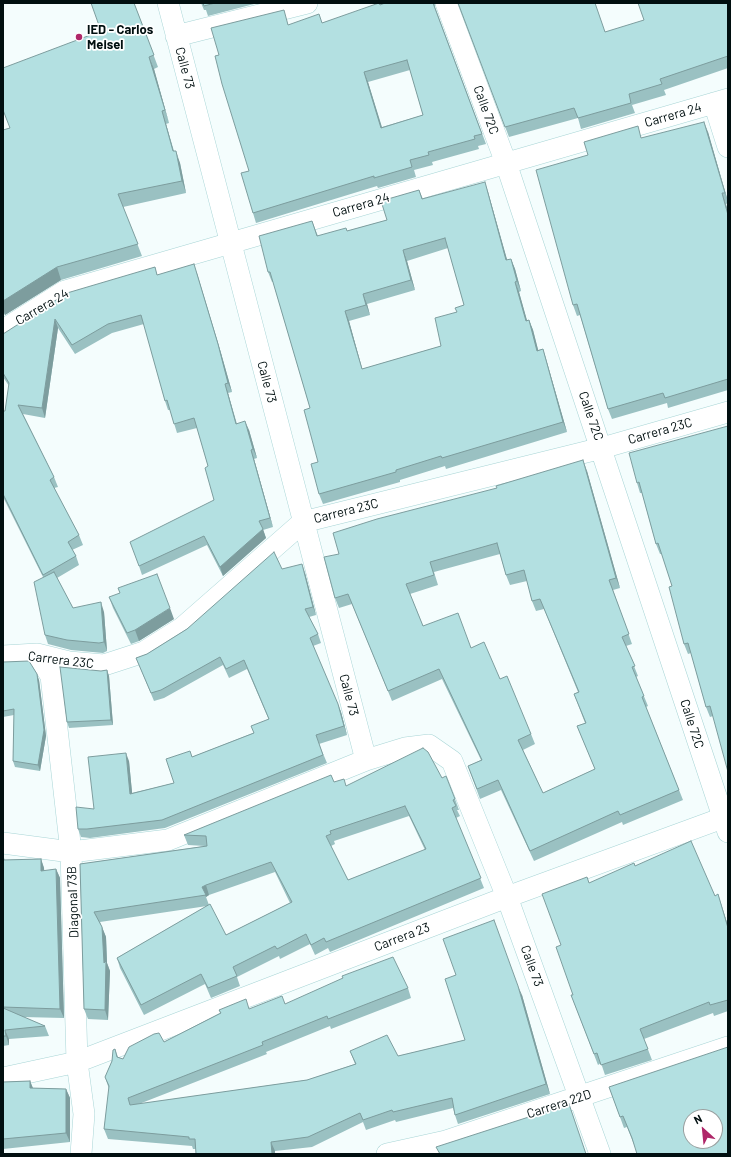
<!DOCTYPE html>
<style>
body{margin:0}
#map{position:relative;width:731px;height:1157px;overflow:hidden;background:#f4fdfd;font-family:Barlow,sans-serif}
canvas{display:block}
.frame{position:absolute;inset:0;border:4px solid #010f10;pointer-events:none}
.north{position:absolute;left:683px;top:1109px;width:40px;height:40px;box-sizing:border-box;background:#fff;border:1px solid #999f9f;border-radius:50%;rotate:333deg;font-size:11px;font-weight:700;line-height:16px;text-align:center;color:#010f10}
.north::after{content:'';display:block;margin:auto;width:14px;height:18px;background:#af2769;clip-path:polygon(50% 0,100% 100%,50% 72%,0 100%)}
</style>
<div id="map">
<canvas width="731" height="1157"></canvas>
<div class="frame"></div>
<div class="north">N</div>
</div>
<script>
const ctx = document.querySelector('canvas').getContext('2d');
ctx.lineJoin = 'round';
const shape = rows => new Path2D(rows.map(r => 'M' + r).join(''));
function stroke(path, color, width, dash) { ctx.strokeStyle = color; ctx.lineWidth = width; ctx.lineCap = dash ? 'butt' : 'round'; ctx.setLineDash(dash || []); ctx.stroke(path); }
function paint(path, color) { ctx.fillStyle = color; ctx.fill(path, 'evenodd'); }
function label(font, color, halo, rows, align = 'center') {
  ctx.font = font + ' Barlow,sans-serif'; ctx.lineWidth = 3.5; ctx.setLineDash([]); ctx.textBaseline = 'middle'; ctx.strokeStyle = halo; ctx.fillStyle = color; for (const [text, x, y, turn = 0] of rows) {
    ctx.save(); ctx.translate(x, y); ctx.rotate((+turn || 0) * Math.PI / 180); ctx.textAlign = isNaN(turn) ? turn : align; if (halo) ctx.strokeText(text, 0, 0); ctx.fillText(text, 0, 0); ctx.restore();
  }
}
const street = shape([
 [168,3,366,760],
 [446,3,506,163,728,832],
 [176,36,307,3],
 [714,103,728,147],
 [3,330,65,291,728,99],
 [37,654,51,676,71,852,77,1062,84,1114,81,1154],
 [3,656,37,654,69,662,104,665,144,652,182,628,303,522,602,448,728,412],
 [3,843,71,852,168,840,366,760,405,748,429,745,452,761,507,897,600,1154],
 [3,1078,77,1062,507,897,728,816],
 [387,1154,446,1141,728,1047]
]);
stroke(street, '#a8d5d6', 22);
stroke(street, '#fff', 21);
paint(shape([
 [134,3,158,67,154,69,169,123,166,124,174,151,180,163,186,193,123,207,142,256,61,280,5,315,3,312,3,130,9,128,101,31],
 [201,3,258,3,208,16,206,10,204,10],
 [385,3,435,3,435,7,486,144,478,146,479,149,432,162,433,165,414,170,416,177,378,188,377,186,256,223,253,213,249,171,289,25,322,23],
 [410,70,423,115,382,127,368,82],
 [458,3,605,32,728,3,728,68,664,90,666,95,632,105,635,113,581,129,578,118,509,137],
 [708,132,728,201,728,203,726,204,728,211,728,390,668,408,667,403,612,419,608,409,580,315,577,316,573,305,588,155,642,138],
 [419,190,423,199,488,192,507,260,511,259,515,269,521,291,519,292,527,321,529,320,533,330,538,350,543,349,546,359,567,432,446,469,445,466,400,480,400,482,323,504,319,494,318,462,310,408,273,282,272,282,268,272,312,221,318,236,347,231,387,220],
 [448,248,464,305,457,312,441,346,362,369,349,321,370,315,367,304,415,290,407,261],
 [155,267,157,275,197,273,221,353,232,392,228,393,237,424,249,430,257,458,254,459,273,527,263,530,266,538,223,576,207,545,142,575,139,566,214,500,208,466,197,428,177,433,170,410,168,410,165,401,144,324,112,333,75,354,58,328,45,418,23,414,54,477,58,487,54,488,79,535,83,545,72,550,76,556,79,565,57,578,73,608,104,612,107,651,103,653,71,650,48,644,45,635,43,577,3,497,3,411,5,411,9,386,3,377,3,334],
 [728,426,713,716,710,717,706,707,691,653,688,654,684,644,672,586,662,554,660,554,656,544,642,493,640,493,637,483],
 [587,471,620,588,613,590,632,644,626,646,638,676,636,677,648,706,646,707,683,800,623,825,622,822,534,861,501,790,480,799,468,766,481,760,442,679,392,701,352,604,339,608,335,598,339,554],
 [500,554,506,575,510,585,527,581,532,601,536,611,544,609,578,692,574,694,585,723,577,726,595,769,543,793,523,750,535,744,531,734,500,679,471,648,423,626,410,594,438,585,434,572],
 [282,569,305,573,316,615,309,617,318,634,321,643,313,646,341,712,347,735,319,744,327,763,165,828,90,838,81,837,78,829,94,809,129,761,132,793,174,783,192,757,253,733,269,720,247,669,229,678,223,665,164,698,154,701,136,658,147,654],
 [109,597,174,619,139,641,131,644,113,608],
 [3,662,39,680,46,736,40,771,15,767,13,761,14,715,3,717],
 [107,670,109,676,113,725,69,728,67,722,101,671],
 [442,778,455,799,459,810,457,810,460,816,456,818,484,888,330,952,328,948,315,955,310,944,280,959,279,956,237,977,240,986,211,998,205,984,144,1015,120,968,117,958,207,906,100,922,106,937,107,963,110,971,108,1020,88,1019,84,1009,80,864,205,846,188,845,184,835,334,782,346,786],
 [409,816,425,850,348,880,331,846,335,844,334,841],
 [275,872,290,903,226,935,209,905,206,897,209,895],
 [3,856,5,860,41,859,44,868,44,871,56,869,60,878,64,1018,23,1017,45,1026,49,1036,9,1039,9,1045,3,1046],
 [635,866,715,896,718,894,728,926,728,1011,714,1016,713,1013,644,1039,652,1060,605,1075,601,1063,598,1065,571,995,573,995,561,945,589,883],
 [408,988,411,998,331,1029,330,1026,266,1052,267,1054,139,1104,307,1080,355,1064,350,1051,398,1056,465,1040,522,995,550,1094,458,1124,455,1115,453,1108,396,1122,395,1120,366,1130,363,1122,312,1147,275,1151,275,1154,196,1154,196,1149,193,1149,192,1146,108,1139,104,1129,109,1089,105,1077,112,1061,115,1049,118,1057,123,1059,164,1042,220,1013,219,1010,249,1009],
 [30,1081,33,1088,66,1089,70,1098,70,1142,3,1149,3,1082],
 [609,1087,728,1154,635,1147,627,1127,624,1128]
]), '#9ac1c2');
paint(shape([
 [149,57,154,69,169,123,165,110],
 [364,72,368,82,385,138,381,128],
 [162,111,166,124,177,164,173,151],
 [704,122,708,132,728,202,725,193],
 [176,151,180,163,186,193,182,181],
 [485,182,488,192,510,270,506,260],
 [722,193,728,211,728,215],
 [403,250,407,261,415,290,411,280],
 [511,259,515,269,521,291,517,281],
 [194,264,221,353,232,392,228,383],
 [57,267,61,280,5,315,3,309,3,301],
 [515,282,519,292,530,331,526,321],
 [363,294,367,304,370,315,366,305],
 [345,311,349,321,365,379,362,369],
 [55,319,58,328,45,418,42,408],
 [529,320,533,330,541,361,537,351],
 [543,349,546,359,567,432,563,422],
 [225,384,228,393,239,433,236,424],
 [245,421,249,430,257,458,253,449],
 [251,450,254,459,273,527,270,518],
 [583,460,587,471,620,588,616,578],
 [263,529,266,538,223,576,220,567],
 [302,564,305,573,316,615,313,607],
 [101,602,104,612,107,651,104,642],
 [170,608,174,619,139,641,135,630],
 [107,670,109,676,113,725,111,720],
 [37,674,39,680,46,736,40,771,38,765],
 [338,704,341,712,347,735,344,726],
 [126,753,129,761,133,802,130,794],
 [41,859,44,868,45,880,41,871],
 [56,869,60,878,64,1018,60,1009],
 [206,885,209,895,206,897,202,887],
 [718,894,728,926,728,928],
 [102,927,106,937,107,963,110,971,108,1020,105,1010,104,963],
 [518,986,522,995,550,1094,546,1084],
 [5,1030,9,1039,9,1045,6,1036],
 [30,1081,34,1091,30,1088],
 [66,1089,70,1098,70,1142,66,1133],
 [271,1142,275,1151,275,1154,272,1154]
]), '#7d9d9e');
const building = shape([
 [91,3,134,3,154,55,149,57,165,110,162,111,173,151,176,151,182,181,118,194,138,244,57,267,3,301,3,130,10,128,3,110,3,68,101,31,91,3],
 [203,3,215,3,204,6,203,3],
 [379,3,380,5,385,3,433,3,482,134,474,136,475,139,428,152,429,155,410,160,412,167,374,178,374,176,253,213,241,173,249,171,222,84,215,56,219,55,211,28,284,10,288,25,319,14,322,23,379,3],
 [407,60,423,115,381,128,364,72,407,60],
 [458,3,595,3,605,32,644,20,638,3,728,3,728,56,660,79,662,84,629,94,631,103,578,118,574,108,505,127,458,3],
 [704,122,725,193,722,193,728,215,728,379,665,398,663,393,608,409,577,304,573,305,536,170,588,155,584,142,638,126,641,138,704,122],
 [485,182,506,260,511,259,517,281,515,282,526,321,529,320,537,351,543,349,563,422,442,458,441,456,396,470,396,472,319,494,311,464,318,462,304,410,310,408,270,272,268,272,259,236,312,221,317,236,346,228,347,231,387,220,381,201,419,190,422,199,485,182],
 [445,238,464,305,455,308,457,312,435,318,441,346,362,369,345,311,366,305,363,294,411,280,403,250,445,238],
 [194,264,218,344,228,383,225,384,236,424,245,421,253,449,251,450,270,518,259,521,263,529,220,567,204,536,139,566,130,542,214,500,205,468,208,466,194,418,174,424,167,400,165,401,141,315,108,324,72,345,55,319,42,408,18,405,54,477,50,480,79,535,68,542,76,556,43,575,3,494,3,411,5,411,9,383,3,373,3,334,67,293,155,267,157,275,194,264],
 [728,426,728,772,710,706,706,707,688,643,684,644,669,587,672,586,658,543,656,544,639,482,637,483,629,453,728,426],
 [583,460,616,578,609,580,629,634,622,637,635,666,632,667,644,696,642,697,679,790,620,815,618,811,530,851,498,780,477,789,468,766,482,760,439,669,388,691,348,594,335,598,324,557,339,554,333,533,377,519,497,488,496,486,583,460],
 [497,543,506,575,524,570,532,601,540,599,579,692,574,694,586,723,577,726,595,769,543,793,518,740,531,734,507,676,500,679,484,642,471,648,458,613,423,626,406,584,434,575,430,562,497,543],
 [274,552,282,569,302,564,313,607,305,609,318,634,310,638,338,704,344,726,316,735,323,755,162,820,87,829,78,829,76,807,94,809,88,757,126,753,130,794,174,783,166,759,190,751,192,757,254,733,251,726,269,719,244,660,226,669,220,657,161,690,151,693,136,658,147,654,187,629,274,552],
 [54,572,73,608,101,602,104,642,99,643,67,640,45,635,34,582,54,572],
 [157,574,170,608,135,630,127,633,109,597,120,593,118,588,157,574],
 [29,661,37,674,44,730,38,765,13,761,14,709,3,711,3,662,29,661],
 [60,667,101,671,107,670,111,720,67,722,60,667],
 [423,748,428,752,442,778,446,776,455,799,453,800,456,806,452,808,481,878,326,942,324,938,311,945,306,934,277,949,275,946,233,967,237,976,208,988,201,974,141,1005,117,958,210,904,226,935,292,902,271,862,206,885,202,887,206,895,94,912,102,927,104,963,106,961,105,1010,84,1009,80,864,207,846,206,836,184,835,331,775,334,782,344,779,346,786,423,748],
 [405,806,426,849,348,880,326,836,331,834,330,831,405,806],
 [691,841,715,896,718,894,728,928,728,1000,710,1005,709,1002,640,1029,648,1049,601,1065,597,1053,594,1054,571,995,573,995,556,947,561,945,542,894,587,877,589,883,634,863,635,866,691,841],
 [41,859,41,871,56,869,60,1009,3,1007,3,860,41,859],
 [494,920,518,986,546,1084,455,1115,452,1098,393,1112,392,1110,363,1120,360,1113,308,1137,271,1142,272,1154,196,1154,195,1139,189,1139,189,1137,104,1129,109,1086,105,1077,112,1061,113,1050,115,1049,117,1057,123,1059,129,1047,154,1034,159,1033,164,1042,221,1013,219,1010,246,999,249,1009,282,996,285,1004,343,978,342,976,393,957,408,988,328,1019,327,1016,262,1042,263,1045,128,1098,130,1105,307,1080,356,1064,350,1051,387,1035,398,1056,465,1040,445,979,456,975,443,939,494,920],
 [3,1008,45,1026,5,1030,6,1036,3,1036,3,1008],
 [728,1047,728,1154,637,1154,632,1138,623,1116,620,1117,609,1087,728,1047],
 [691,1117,715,1117,715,1141,691,1141,691,1117],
 [30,1081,30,1088,66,1089,66,1133,3,1139,3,1082,30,1081],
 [569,1104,586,1154,440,1154,436,1147,569,1104]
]);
paint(building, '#b3e0e1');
stroke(building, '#7d9d9e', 1);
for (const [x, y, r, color] of [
 [79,37,4,"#af2769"]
]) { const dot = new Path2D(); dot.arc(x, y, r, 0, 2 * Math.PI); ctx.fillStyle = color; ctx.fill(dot); stroke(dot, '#fff', 1.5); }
label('bold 13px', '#010f10', '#fff', [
 ["IED - Carlos",87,30],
 ["Meisel",87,45]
], 'left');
label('13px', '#010f10', '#fff', [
 ["Calle 73",185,68,75],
 ["Calle 72C",486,110,70],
 ["Carrera 24",673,115,-16],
 ["Carrera 24",361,205,-16],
 ["Carrera 24",42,307,-30],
 ["Calle 73",267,382,75],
 ["Calle 72C",591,416,71],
 ["Carrera 23C",660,431,-16],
 ["Carrera 23C",346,511,-14],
 ["Carrera 23C",61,660,7],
 ["Calle 73",349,695,75],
 ["Calle 72C",692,724,72],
 ["Diagonal 73B",73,902,-92],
 ["Carrera 23",402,937,-21],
 ["Calle 73",532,966,70],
 ["Carrera 22D",559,1104,-18]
]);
</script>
